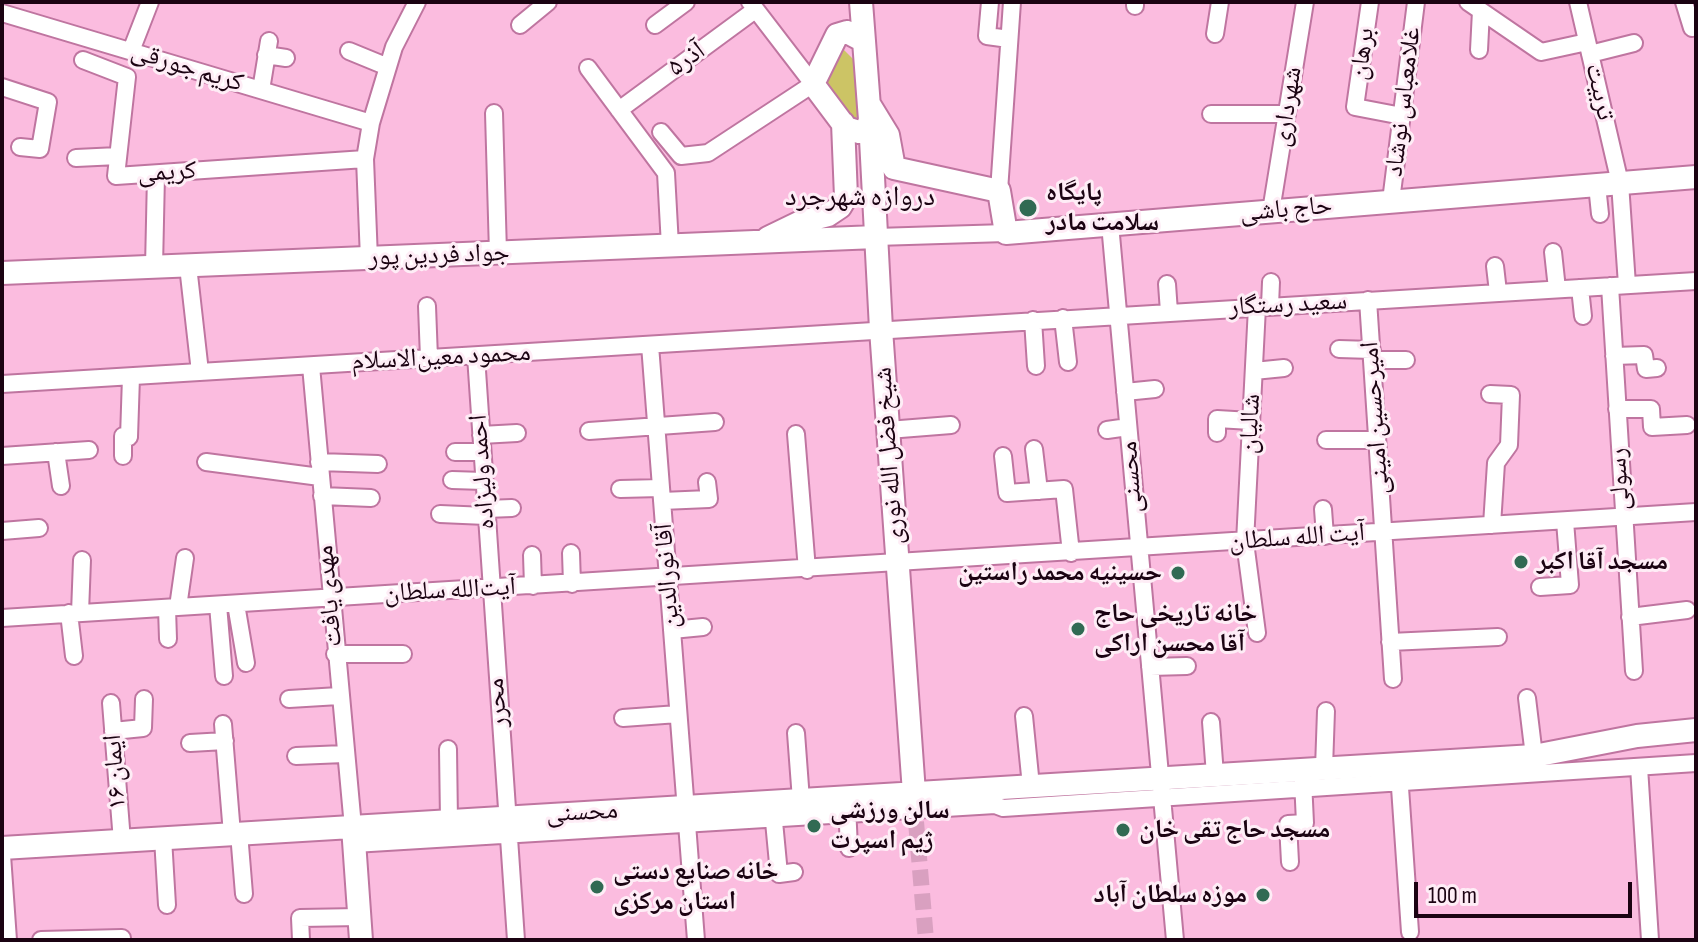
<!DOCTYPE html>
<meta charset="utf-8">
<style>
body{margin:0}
#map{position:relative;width:1698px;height:942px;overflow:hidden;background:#fbbcdf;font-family:"Sofia Sans Condensed",sans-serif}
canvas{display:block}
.frame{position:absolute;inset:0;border:4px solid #1b0312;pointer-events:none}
.scale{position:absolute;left:1414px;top:882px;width:218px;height:36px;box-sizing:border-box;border:4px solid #1b0312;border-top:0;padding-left:10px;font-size:24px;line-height:28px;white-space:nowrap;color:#1b0312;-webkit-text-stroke:6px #feedf6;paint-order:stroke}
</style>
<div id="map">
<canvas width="1698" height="942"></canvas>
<div class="frame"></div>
<div class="scale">100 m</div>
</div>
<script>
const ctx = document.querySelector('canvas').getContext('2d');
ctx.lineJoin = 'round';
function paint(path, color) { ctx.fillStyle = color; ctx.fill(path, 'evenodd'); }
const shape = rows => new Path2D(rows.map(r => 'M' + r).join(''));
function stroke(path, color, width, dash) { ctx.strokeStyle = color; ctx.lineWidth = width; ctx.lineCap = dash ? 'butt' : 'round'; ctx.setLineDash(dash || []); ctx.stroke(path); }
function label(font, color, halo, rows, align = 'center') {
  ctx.font = font + ' "Sofia Sans Condensed","Noto Naskh Arabic",sans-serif'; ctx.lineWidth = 6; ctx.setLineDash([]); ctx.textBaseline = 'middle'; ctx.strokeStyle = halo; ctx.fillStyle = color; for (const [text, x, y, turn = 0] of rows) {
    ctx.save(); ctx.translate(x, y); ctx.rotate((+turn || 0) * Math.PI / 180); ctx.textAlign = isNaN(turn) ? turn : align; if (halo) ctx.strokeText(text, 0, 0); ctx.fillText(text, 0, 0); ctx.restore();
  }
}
paint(shape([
 [844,50,857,63,859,117,851,119,826,83,838,53]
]), '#ccc465');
stroke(shape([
 [914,798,926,940]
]), '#d9a0c0', 16, [16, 8]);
const street = shape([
 [990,2,987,36,1009,39],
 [1370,2,1355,107,1402,116],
 [1468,2,1541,52,1587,42],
 [1578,2,1620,183,1627,285],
 [1684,2,1692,28],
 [1135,6,1135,2],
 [2,13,371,123],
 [520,25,548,2],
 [655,25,686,2],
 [1215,34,1220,2],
 [1479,50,1481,11],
 [131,51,150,2],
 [349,51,388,67],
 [1590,54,1634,43],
 [266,55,286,58],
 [83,60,127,77,116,176,365,159],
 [588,68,666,173,670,246],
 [2,87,48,102,40,149,20,147],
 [261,90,269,41],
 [619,110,755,10],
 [494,113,498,253],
 [1211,114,1287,114],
 [661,132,681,156,708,153,813,84,750,2],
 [76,158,118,156],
 [1597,185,1600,214],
 [999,191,1012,2],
 [1391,201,1416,2],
 [1271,211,1305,2],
 [1110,224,1175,940],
 [876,237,1006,233],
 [1553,252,1557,289],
 [369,259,365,159,371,123,394,47,417,2],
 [188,266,200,372],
 [1495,266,1498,292],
 [154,267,156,175],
 [1167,284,1169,312],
 [1610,286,1634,671],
 [1580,288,1583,316],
 [1368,300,1393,679],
 [427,306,429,358],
 [1270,306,1271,282],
 [1257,307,1245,542,1257,633],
 [1063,318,1068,362],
 [1033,320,1036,366],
 [650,345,696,940],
 [1339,349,1372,350],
 [476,356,516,940],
 [1614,356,1644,355,1646,369,1657,368],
 [1372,360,1406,360],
 [311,366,353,827],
 [1254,371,1284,368],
 [2,384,1696,281],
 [1125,392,1155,389],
 [1490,394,1511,395,1509,445,1496,463,1492,525],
 [1617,409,1651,409,1652,427,1687,425],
 [888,430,951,425],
 [1107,430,1128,427],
 [589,431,715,422],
 [1217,433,1217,419,1251,421],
 [796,434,807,570],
 [481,435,517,433],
 [1326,440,1377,440],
 [1034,449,1039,491],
 [56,452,61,486],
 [455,452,482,452],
 [2,456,89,450],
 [123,456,123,436,129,437,131,377],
 [1003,456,1007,493,1064,489,1071,553],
 [206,462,320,477],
 [319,462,378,464],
 [452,480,484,481],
 [620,489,661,488],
 [322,496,371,498],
 [662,501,709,499,707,482],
 [486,509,512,508],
 [1323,509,1325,536],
 [440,514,486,516],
 [2,531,39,528],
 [571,553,572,584],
 [532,555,533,586],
 [1540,587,1570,585,1565,521],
 [236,604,246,663],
 [218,605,224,676],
 [178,607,185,558],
 [167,608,168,639],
 [69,613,74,656],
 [80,613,82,560],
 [1630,617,1687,610],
 [2,618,1696,512],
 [672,630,703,627],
 [1390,642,1498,637],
 [335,654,403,654],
 [1150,667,1187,666],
 [1527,698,1534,756],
 [289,699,339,696],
 [111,703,122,841],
 [1024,716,1031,786],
 [623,718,678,714],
 [1211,722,1215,775],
 [223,724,232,834],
 [113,731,143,728,144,699],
 [796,733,801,800],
 [190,743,225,741],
 [448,749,449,821],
 [296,756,344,754],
 [1639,767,1650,940],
 [1324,768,1326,711],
 [1399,773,1410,932],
 [847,805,849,848],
 [773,811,779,874,794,872],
 [239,833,244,894],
 [163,838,167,905],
 [354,844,995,805,1003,808,1696,763],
 [2,855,8,940],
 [1290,862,1288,824,1305,823,1303,780],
 [41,940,122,938],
 [301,940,300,918,360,917]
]);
const secondary = shape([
 [861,2,864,41],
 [847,32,864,41,870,120,867,128,859,132,846,128,813,84,837,35,847,32],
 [869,104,888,135,894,168,999,191,1006,233,1696,177],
 [870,120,881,329,914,793],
 [768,238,801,222,828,215,840,207,846,197,843,123],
 [2,273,876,237],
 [353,827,361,940],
 [2,848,1534,756,1637,736,1696,730]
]);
stroke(street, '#bf75a0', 20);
stroke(secondary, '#bf75a0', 26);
stroke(street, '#fff', 16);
stroke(secondary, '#fff', 22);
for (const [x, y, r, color] of [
 [1028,208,10,"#316a53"],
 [1521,562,8,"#316a53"],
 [1178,573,8,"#316a53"],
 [1078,629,8,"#316a53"],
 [814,826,8,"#316a53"],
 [1123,830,8,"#316a53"],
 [597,887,8,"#316a53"],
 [1263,895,8,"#316a53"]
]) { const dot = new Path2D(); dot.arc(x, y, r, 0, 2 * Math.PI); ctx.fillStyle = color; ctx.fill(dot); stroke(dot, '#feedf6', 3); }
label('26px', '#1b0312', '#feedf6', [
 ["برهان",1363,54,-82],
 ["آذر۵",687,60,-36],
 ["کریم جورقی",187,68,17],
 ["تربیت",1599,92,77],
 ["غلامعباس نوشاد",1404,102,-83],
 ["شهرداری",1288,107,-81],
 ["کریمی",167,173,-3],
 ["حاج باشی",1286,210,-5],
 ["جواد فردین پور",439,256,-2],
 ["سعید رستگار",1288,305,-3],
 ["محمود معین‌الاسلام",441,358,-3],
 ["امیرحسین امینی",1376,418,-94],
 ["شالیان",1251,424,-87],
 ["شیخ فضل الله نوری",890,456,-94],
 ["احمد ولیزاده",483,472,-94],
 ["محسنی",1132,477,-94],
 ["رسولی",1620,479,-93],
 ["آیت الله سلطان",1297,538,-4],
 ["آقا نورالدین",668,576,-94],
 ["آیت‌الله سلطان",450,591,-3],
 ["مهدی یافت",330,596,-95],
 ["محرر",498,703,-94],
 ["ایمان ۱۶",116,772,-94],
 ["محسنی",582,813,-3]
]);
label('bold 26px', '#1b0312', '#feedf6', [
 ["پایگاه",1046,193],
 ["سلامت مادر",1046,223],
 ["مسجد آقا اکبر",1537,562],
 ["حسینیه محمد راستین",1162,573,"right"],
 ["خانه تاریخی حاج",1094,614],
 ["آقا محسن اراکی",1094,644],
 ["سالن ورزشی",830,811],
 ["ژیم اسپرت",830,841],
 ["مسجد حاج تقی خان",1139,830],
 ["خانه صنایع دستی",613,872],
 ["استان مرکزی",613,902],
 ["موزه سلطان آباد",1247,895,"right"]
], 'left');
label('28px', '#1b0312', '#feedf6', [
 ["دروازه شهرجرد",860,198]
]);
</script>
